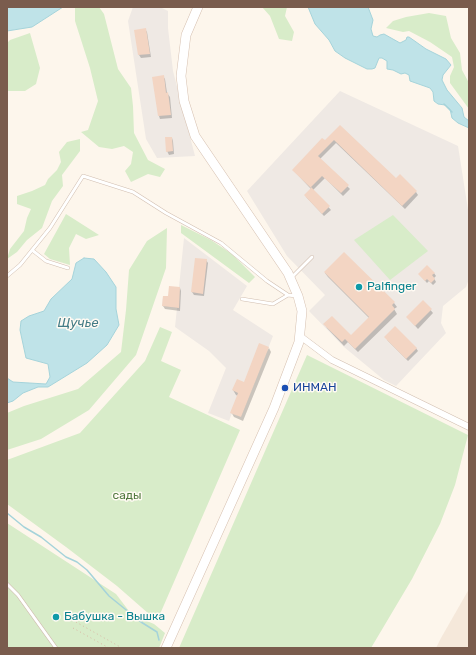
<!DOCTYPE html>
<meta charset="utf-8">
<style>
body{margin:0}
#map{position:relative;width:476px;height:655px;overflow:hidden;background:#fdf6ec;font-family:Rubik,sans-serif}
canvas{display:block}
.frame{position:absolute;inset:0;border:8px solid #7a5c4d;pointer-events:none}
</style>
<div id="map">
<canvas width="476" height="655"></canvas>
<div class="frame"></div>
</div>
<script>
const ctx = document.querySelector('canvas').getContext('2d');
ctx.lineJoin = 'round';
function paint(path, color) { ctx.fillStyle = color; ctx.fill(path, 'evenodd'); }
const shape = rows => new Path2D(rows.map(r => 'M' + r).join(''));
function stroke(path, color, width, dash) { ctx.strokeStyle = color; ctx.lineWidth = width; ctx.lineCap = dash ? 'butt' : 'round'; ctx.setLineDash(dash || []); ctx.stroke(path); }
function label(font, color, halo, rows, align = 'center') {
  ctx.font = font + ' Rubik,sans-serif'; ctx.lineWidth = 3; ctx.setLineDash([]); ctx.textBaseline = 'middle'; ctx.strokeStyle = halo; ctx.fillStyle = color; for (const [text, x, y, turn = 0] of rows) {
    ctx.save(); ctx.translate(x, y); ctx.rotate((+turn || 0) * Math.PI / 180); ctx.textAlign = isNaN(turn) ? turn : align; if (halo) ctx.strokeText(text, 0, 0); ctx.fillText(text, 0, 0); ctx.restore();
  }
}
paint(shape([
 [469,589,469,648,436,648,441,638]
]), '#f5e8da');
paint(shape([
 [133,7,160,7,168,11,168,28,173,71,195,156,157,158,146,139,128,21],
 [340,91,458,146,469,216,469,279,466,287,443,306,441,323,446,333,396,386,384,380,344,347,309,311,325,295,287,256,247,191],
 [184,238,247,286,233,310,273,336,241,417,232,413,229,421,208,413,226,368,209,351,175,327,177,308,162,306,163,296,168,296,179,287]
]), '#efe9e4');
paint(shape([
 [75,7,99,7,104,14,118,69,131,88,133,106,134,133,148,160,165,169,160,177,148,174,131,182,125,171,131,164,133,152,124,146,112,149,99,147,81,132,88,130,98,101,90,68,75,21],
 [262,7,287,7,285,16,294,32,292,41,279,39,270,16],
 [429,13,446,16,451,38,460,53,462,70,469,83,469,109,450,83,450,76,454,67,452,57,430,42,409,31,403,32,386,28,393,21,406,17],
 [30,33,40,68,36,84,25,91,7,91,7,43,10,40],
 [80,139,80,151,62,175,63,186,52,201,42,228,27,240,17,252,7,259,10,249,24,231,27,218,31,209,17,204,17,196,32,191,45,185,48,179,57,170,61,162,59,152,67,142],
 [66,214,99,235,86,239,76,234,69,248,70,265,50,259,44,254],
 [393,215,428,251,390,280,354,240],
 [181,225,211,240,232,254,255,277,249,283,181,233],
 [167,228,166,268,136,355,89,410,41,439,7,450,7,413,24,406,78,389,121,352,126,310,129,270,147,241],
 [160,327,172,332,161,361,181,370,169,397,240,430,157,621,117,586,66,547,7,504,7,460,80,433,145,361],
 [307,355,468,435,455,485,440,524,412,579,371,648,179,648],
 [7,523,116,594,132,615,154,624,165,633,159,648,7,648]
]), '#d8ecc9');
const water = shape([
 [7,7,63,7,32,27,7,31,7,7],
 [308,7,368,7,373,20,371,29,373,36,377,37,380,35,384,34,400,43,406,40,407,37,409,37,426,49,446,59,451,65,443,75,442,80,447,90,462,108,464,117,469,121,469,128,458,123,452,118,450,109,445,105,438,104,434,101,433,92,430,88,410,81,409,75,405,73,401,74,393,70,387,69,387,61,382,58,379,58,375,68,372,69,367,69,345,58,335,51,329,40,315,24,308,7],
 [84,258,94,259,106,272,116,287,116,309,119,325,107,345,87,363,48,387,38,387,23,393,13,401,7,403,7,378,13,382,46,384,50,377,48,364,26,358,20,330,21,321,29,316,44,311,51,299,72,279,76,263,84,258]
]);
paint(water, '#bfe3e8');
stroke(water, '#a5d3da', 1);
paint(shape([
 [145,29,147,32,151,57,141,58,139,55,136,31],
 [163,76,165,79,167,93,170,97,172,118,160,119,159,116],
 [340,126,396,180,400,176,416,192,418,195,405,209,336,143,320,159,350,189,343,196,325,178,313,190,331,210,324,216,307,198,305,195,311,189,296,173],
 [172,138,173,141,174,154,169,155,167,151],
 [344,253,394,303,397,307,394,309,397,314,358,352,348,342,344,346,327,328,325,324,351,336,369,318,328,277,325,273],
 [206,260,208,263,204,296,194,295,192,292],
 [434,273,436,276,434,278,436,282,433,285,429,281,427,283,419,274],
 [180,288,181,291,180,311,165,309,163,306,164,297,169,297],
 [423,301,433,313,418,329,407,317],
 [387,340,416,348,418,351,408,361],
 [269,348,271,352,243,421,234,417,231,412,238,396,236,395,233,390,244,383]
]), '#0003');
stroke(shape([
 [444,104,452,112],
 [7,513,24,527,41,537,66,557,77,562,87,570,109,596,141,622,157,632,159,640]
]), '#a5d3da', 1.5);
paint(shape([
 [146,28,150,54,138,55,134,30],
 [164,75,166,93,168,92,171,115,158,116,152,77],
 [340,125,396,178,400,174,417,191,402,206,334,140,318,156,349,185,341,193,322,176,311,187,330,206,322,214,304,195,311,188,292,170,322,138,325,140],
 [165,137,172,137,173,151,166,152],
 [344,252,395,302,392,305,395,309,355,349,345,339,342,342,323,324,332,316,351,335,369,317,324,272],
 [195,258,207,259,203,294,191,292],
 [427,265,435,273,432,275,435,279,431,283,427,279,425,281,418,274],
 [169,286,180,287,179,308,162,306,163,296,168,296],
 [423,300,432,309,415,326,406,317],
 [395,326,417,348,406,359,384,337],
 [259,343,269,347,241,417,230,413,238,393,232,390,237,379,244,382]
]), '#f3d5c3');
const lane = shape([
 [32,250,46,261,68,268],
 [7,276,20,265,50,228,83,176,133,192,166,213,221,243,267,281,288,295,296,296],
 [292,277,312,257],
 [242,299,273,304,288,295],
 [7,584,18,595,56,648]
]);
const street = shape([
 [300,336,332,360,469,427]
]);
const secondary = shape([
 [166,648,274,408,299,342,302,311,298,296,288,273,195,136,184,101,181,76,186,35,198,7]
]);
stroke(lane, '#d1beb0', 4);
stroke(street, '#d1beb0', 7);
stroke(secondary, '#d6c0b0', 10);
stroke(shape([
 [76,622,122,648],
 [73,628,109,648]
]), '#d9b8a5', 1, [1, 3]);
stroke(lane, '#fff', 3);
stroke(street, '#fff', 6);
stroke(secondary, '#fff', 9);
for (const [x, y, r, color] of [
 [359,287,4,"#0f9aa8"],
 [285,388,4,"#1a4fb4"],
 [56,617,4,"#0f9aa8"]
]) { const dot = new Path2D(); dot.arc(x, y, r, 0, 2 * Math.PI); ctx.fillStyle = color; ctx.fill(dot); stroke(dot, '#fffaf3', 1.5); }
label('12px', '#0d838f', '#fffaf3', [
 ["Palfinger",367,287],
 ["Бабушка - Вышка",64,617]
], 'left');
label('12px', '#164399', '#fffaf3', [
 ["ИНМАН",293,388]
], 'left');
label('12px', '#537a41', '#fffaf3', [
 ["сады",127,496]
]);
label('italic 13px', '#437c86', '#fffaf3', [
 ["Щучье",78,323]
]);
</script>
